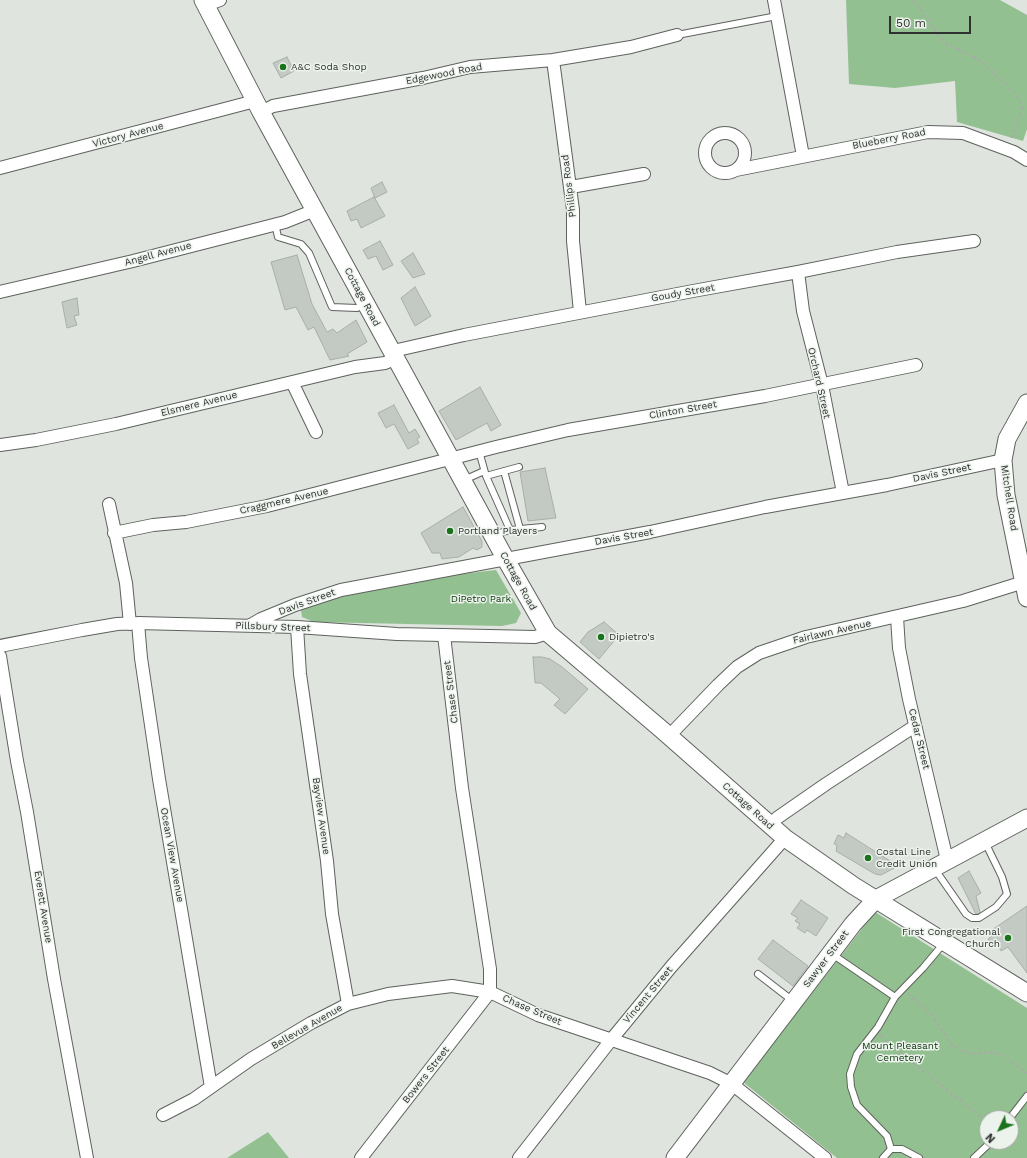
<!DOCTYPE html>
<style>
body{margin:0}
#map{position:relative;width:1027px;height:1158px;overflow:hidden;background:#dfe4df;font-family:"Work Sans",sans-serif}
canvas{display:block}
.north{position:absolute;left:979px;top:1110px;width:40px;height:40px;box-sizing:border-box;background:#ecf2ec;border:1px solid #a0a5a0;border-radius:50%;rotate:226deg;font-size:11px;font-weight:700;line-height:16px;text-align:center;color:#2f312f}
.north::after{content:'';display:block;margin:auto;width:14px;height:18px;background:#1b721d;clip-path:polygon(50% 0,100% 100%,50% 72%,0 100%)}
.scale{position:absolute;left:889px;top:16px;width:82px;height:18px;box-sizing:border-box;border:2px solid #2f312f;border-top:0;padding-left:5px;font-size:12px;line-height:14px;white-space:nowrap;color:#2f312f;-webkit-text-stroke:3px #ecf2ec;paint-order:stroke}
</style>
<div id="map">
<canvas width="1027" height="1158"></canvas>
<div class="north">N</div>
<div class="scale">50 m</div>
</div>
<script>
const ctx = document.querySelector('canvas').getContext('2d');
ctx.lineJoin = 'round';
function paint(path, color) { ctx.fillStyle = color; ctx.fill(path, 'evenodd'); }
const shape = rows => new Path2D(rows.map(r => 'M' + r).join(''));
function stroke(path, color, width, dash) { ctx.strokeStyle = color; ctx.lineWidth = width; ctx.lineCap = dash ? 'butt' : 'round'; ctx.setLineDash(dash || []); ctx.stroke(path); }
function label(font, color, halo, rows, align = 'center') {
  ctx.font = font + ' "Work Sans",sans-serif'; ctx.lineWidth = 3; ctx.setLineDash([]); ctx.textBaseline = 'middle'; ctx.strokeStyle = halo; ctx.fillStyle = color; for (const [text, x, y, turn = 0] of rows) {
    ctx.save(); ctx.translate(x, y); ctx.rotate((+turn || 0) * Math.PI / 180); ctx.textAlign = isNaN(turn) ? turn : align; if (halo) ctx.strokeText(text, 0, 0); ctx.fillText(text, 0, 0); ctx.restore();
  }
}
paint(shape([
 [846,0,1000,0,1027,15,1027,129,1023,141,957,122,955,81,895,88,849,84],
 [496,570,521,613,516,623,502,626,314,622,302,617,301,610,310,604,345,593,461,574],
 [875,912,1027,1008,1027,1158,837,1158,743,1082],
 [987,1118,1011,1118,1011,1142,987,1142],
 [268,1132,289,1158,227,1158]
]), '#93c090');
const building = shape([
 [287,57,294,71,281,78,273,63,287,57],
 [382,182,387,192,375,198,371,188,382,182],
 [374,197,385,216,361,228,357,219,351,221,347,211,374,197],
 [380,241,393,265,383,270,376,256,368,259,363,250,380,241],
 [413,253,425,274,413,278,401,261,413,253],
 [297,255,312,304,327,332,333,329,337,333,356,320,367,342,347,354,349,356,330,360,314,327,308,330,296,307,285,310,271,262,297,255],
 [415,287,431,316,415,326,401,298,415,287],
 [77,298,79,315,74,316,77,325,67,328,62,302,77,298],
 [480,387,501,425,491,431,487,423,456,440,439,411,480,387],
 [394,405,409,433,415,429,420,437,417,439,419,443,408,449,394,424,386,428,378,413,394,405],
 [545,468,556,518,528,521,520,472,545,468],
 [463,507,482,541,482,547,477,550,473,548,459,557,442,559,440,553,432,553,421,533,463,507],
 [604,622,619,635,599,659,580,642,588,632,604,622],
 [533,657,542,657,550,659,562,667,588,689,565,714,554,705,560,699,541,683,535,683,533,657],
 [846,833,898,866,881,875,875,874,836,851,837,845,834,844,838,835,844,838,846,833],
 [969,871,981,893,976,896,980,912,978,914,976,914,958,878,969,871],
 [801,900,828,918,816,936,807,930,805,933,797,928,800,924,795,921,798,918,791,914,801,900],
 [1027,906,1027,973,1008,947,1001,951,998,945,994,947,988,939,992,936,989,932,1027,906],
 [773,940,808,966,793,986,758,959,773,940]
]);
paint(building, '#c3c9c3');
stroke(building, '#a8aea8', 1);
const lane = shape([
 [677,35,777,16],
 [275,224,278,237,301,244,309,253,332,307,357,308,365,305],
 [479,451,486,476,510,530],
 [504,471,520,529],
 [486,476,519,467],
 [464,480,484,471],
 [493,535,510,530,542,527],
 [934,868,966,914,972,918,979,918,996,907,1007,894,1002,877,985,842],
 [832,954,895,997,878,1027,857,1054,850,1074,851,1087,857,1105,887,1136,891,1149],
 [758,974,793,1001],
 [895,997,923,968,944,943],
 [1010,1118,1027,1096],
 [883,1158,891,1149,902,1149,919,1158],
 [974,1158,991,1142]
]);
const street = shape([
 [774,0,803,156],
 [206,5,220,0],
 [553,60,573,210,573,241,580,312],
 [261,112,273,106,423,78,470,67,553,60,631,47,677,35],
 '705 153a20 20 0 1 1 40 0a20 20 0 1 1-40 0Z',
 [0,168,255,101],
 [736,170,928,132,963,133,1014,152,1027,160],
 [571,187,644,174],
 [798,272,803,311,822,385,843,493],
 [0,292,133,261,285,222,315,210],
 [393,351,464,335,693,291,798,272,897,252,974,241],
 [292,382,316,432],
 [0,445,36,440,116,424,355,367,385,363,397,358],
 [109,504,126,583,130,624],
 [114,533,153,525,186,522,267,506,496,447,568,430,765,396,916,365],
 [897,617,899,648,909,699,947,860],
 [138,623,141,658,159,779,211,1087],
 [249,626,261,619,295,605,341,590,650,532,765,507,887,485,1003,460],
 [297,627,300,674,327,861,332,914,348,1004],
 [444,635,462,788,490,969,490,992,538,1015,710,1073,732,1084,825,1158],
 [0,646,82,630,117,624,138,623,297,627,397,634,535,637,548,633],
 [0,656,17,761,27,812,54,979,87,1158],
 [669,736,718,685,737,667,759,653,806,637,963,601,1024,582],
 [770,826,777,818,826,784,915,726],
 [163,1115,194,1099,251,1059,311,1023,348,1004,388,994,452,986,490,992,361,1158],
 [519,1158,611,1040,671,967,785,838]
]);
const secondary = shape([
 [203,0,261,112,505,558,548,633,661,729,785,838,854,886,1027,993],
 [1027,403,1007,439,1003,460,1006,495,1027,598],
 [675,1158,853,924,876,899,1027,818]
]);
stroke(lane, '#5e625d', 8);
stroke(street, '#5e625d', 14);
stroke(secondary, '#5e625d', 19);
stroke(shape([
 [913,0,944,42,980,60,1017,95,1022,108,1011,139],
 [908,994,932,1015,952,1045,963,1051,975,1054,990,1052,1001,1054,1027,1073],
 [880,1036,987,1122]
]), '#a7aba7', 2, [3, 3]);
stroke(lane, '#fff', 6);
stroke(street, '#fff', 12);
stroke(secondary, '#fff', 17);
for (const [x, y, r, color] of [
 [283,67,4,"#1b721d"],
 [450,531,4,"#1b721d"],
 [601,637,4,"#1b721d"],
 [868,858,4,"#1b721d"],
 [1008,938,4,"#1b721d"]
]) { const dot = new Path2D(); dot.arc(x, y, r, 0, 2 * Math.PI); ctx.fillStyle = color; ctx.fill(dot); stroke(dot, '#ecf2ec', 1.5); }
label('10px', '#2f312f', '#ecf2ec', [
 ["A&C Soda Shop",291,67],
 ["Portland Players",458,531],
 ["Dipietro's",609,637],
 ["Costal Line",876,852],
 ["Credit Union",876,864],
 ["First Congregational",1000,932,"right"],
 ["Church",1000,944,"right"]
], 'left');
label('10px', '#2f312f', '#ecf2ec', [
 ["Edgewood Road",444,74,-11],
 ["Victory Avenue",128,135,-15],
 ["Blueberry Road",889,139,-11],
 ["Phillips Road",569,186,-97],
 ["Angell Avenue",158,254,-15],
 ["Goudy Street",683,293,-10],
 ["Cottage Road",362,297,62],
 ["Orchard Street",819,383,77],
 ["Elsmere Avenue",199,404,-14],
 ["Clinton Street",683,410,-10],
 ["Davis Street",942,473,-12],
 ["Mitchell Road",1009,498,81],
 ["Craggmere Avenue",284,501,-13],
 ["Davis Street",624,537,-10],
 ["Cottage Road",518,581,61],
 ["Davis Street",307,602,-20],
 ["Pillsbury Street",273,627,2],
 ["Fairlawn Avenue",832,632,-13],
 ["Chase Street",451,692,-97],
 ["Cedar Street",919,739,76],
 ["Cottage Road",748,806,42],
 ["Bayview Avenue",321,816,82],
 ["Ocean View Avenue",172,855,80],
 ["Everett Avenue",43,907,81],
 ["Sawyer Street",826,959,-53],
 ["Vincent Street",648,995,-50],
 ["Chase Street",532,1010,23],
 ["Bellevue Avenue",307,1027,-30],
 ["Bowers Street",426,1075,-52]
]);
label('10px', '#073708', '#ecf2ec', [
 ["DiPetro Park",481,599],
 ["Mount Pleasant",900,1046],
 ["Cemetery",900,1058]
]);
</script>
